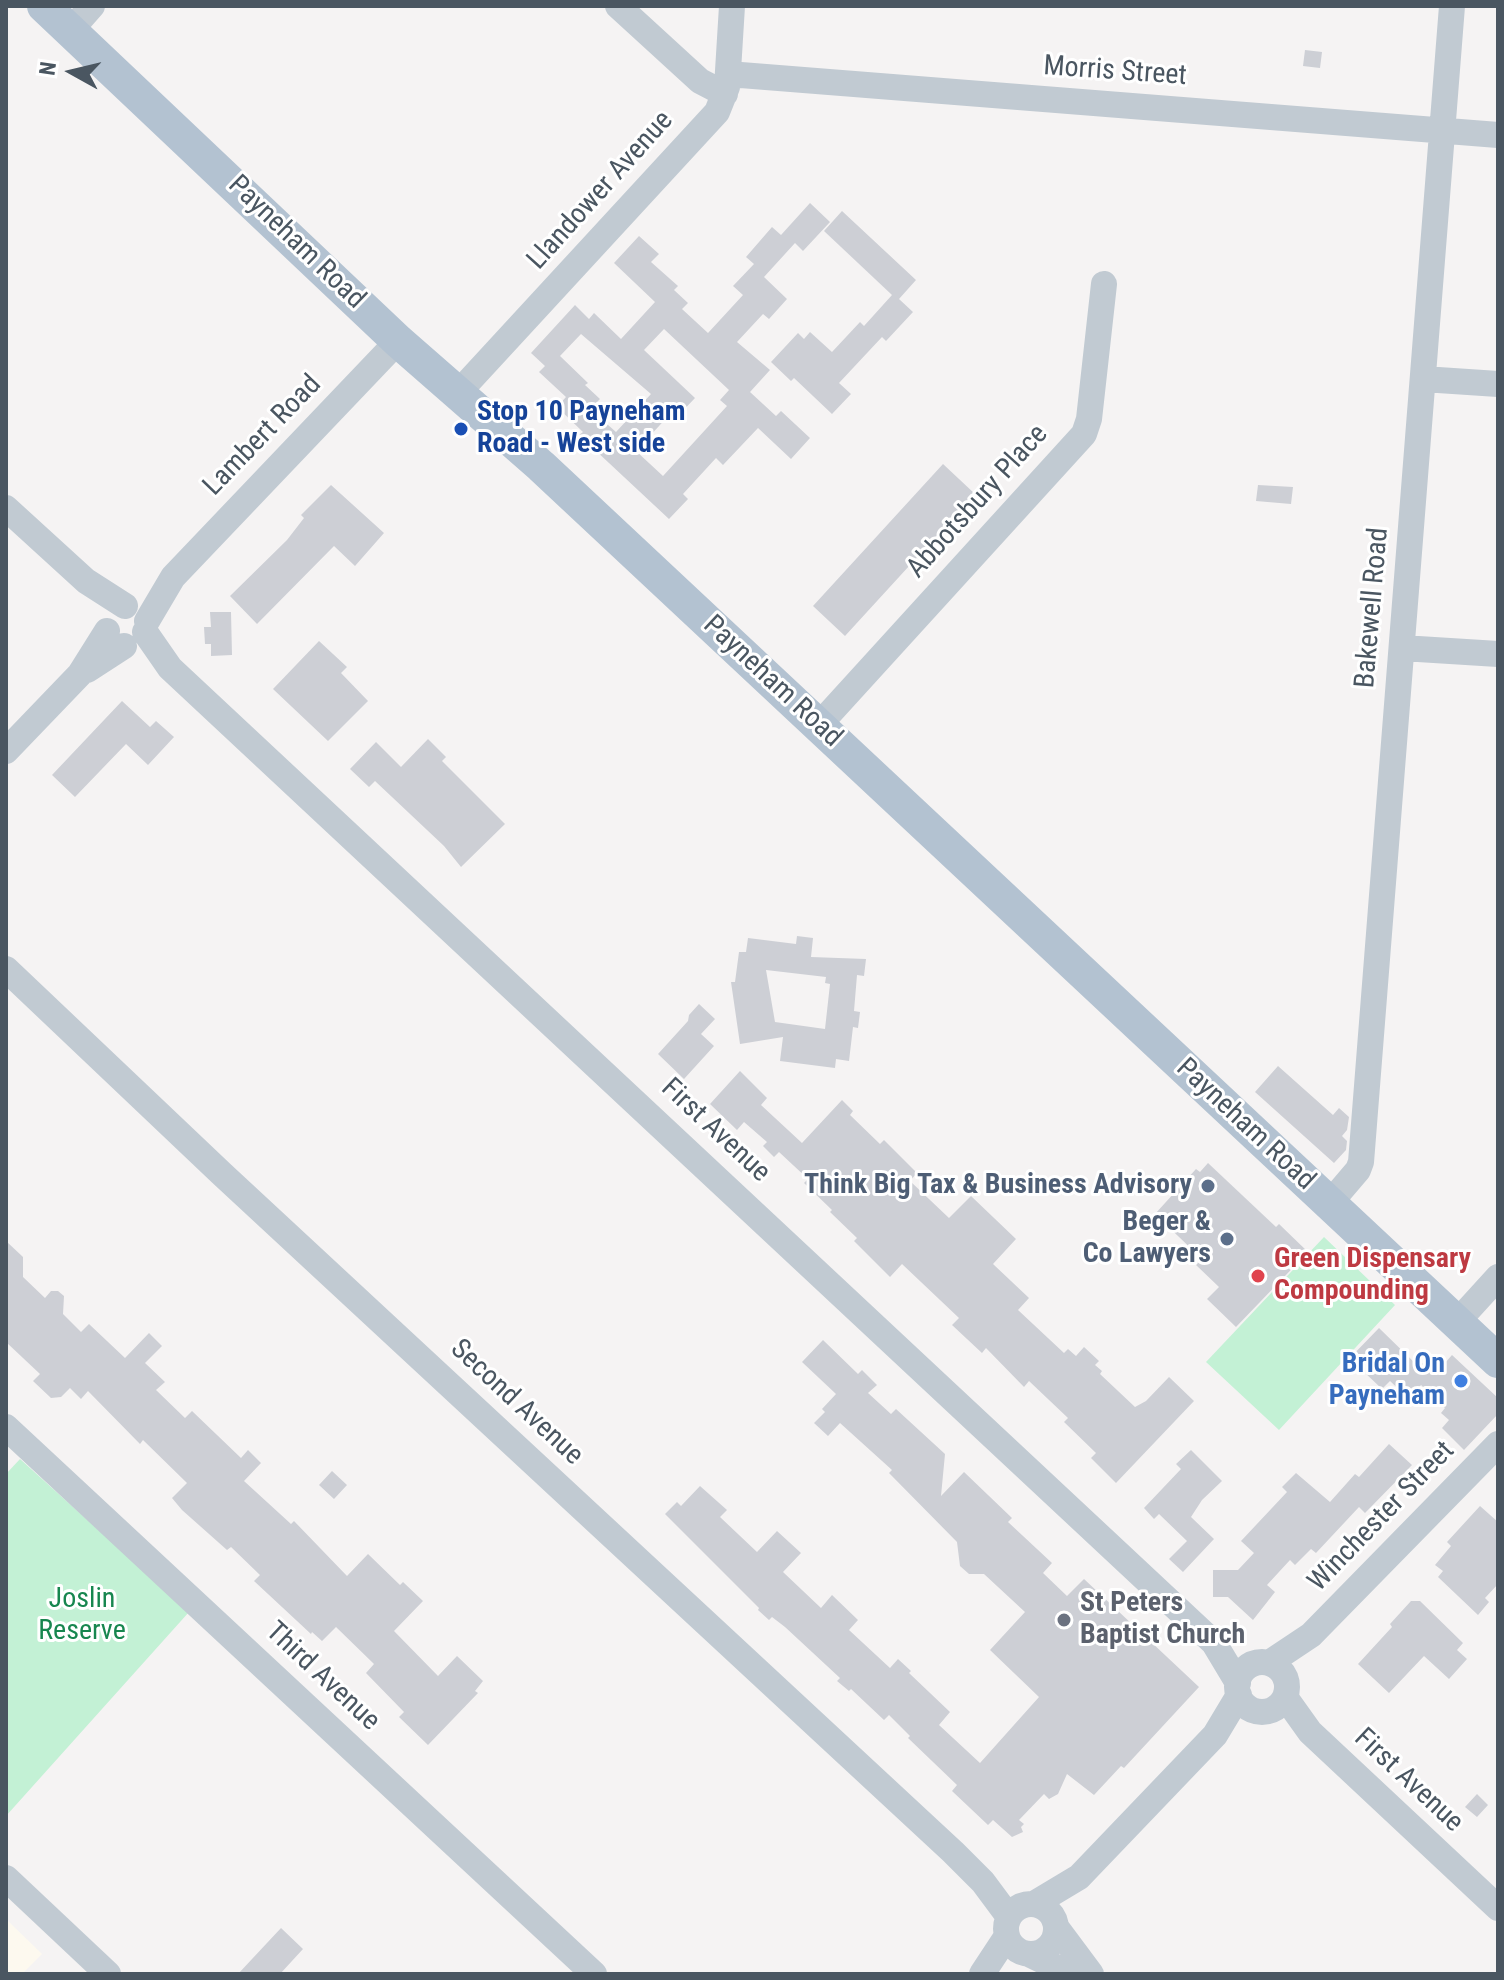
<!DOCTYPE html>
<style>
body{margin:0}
#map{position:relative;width:1504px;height:1980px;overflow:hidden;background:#f5f3f3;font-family:"Roboto Condensed",sans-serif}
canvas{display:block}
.frame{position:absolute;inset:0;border:8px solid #4a5661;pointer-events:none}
.north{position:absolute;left:32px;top:32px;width:80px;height:80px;-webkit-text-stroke:6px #fff;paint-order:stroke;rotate:278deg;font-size:22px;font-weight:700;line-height:32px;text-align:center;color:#4a5661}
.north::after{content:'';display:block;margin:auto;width:28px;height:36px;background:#4a5661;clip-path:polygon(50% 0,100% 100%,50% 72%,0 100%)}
</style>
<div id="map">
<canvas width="1504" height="1980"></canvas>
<div class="frame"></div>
<div class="north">N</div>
</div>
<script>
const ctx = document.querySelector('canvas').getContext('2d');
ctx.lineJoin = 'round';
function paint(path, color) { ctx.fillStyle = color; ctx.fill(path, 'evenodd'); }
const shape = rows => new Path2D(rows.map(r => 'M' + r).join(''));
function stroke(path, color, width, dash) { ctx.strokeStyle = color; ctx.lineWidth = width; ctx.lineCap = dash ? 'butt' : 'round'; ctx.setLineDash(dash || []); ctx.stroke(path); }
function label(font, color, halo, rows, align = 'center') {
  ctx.font = font + ' "Roboto Condensed",sans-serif'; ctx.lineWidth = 6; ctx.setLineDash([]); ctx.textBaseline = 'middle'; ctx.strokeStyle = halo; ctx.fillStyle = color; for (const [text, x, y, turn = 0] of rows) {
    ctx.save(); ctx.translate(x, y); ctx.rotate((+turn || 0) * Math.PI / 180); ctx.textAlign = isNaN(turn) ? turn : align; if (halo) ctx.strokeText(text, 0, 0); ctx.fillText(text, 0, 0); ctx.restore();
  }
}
paint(shape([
 [6,1919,42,1954,22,1974,6,1974]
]), '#fdf9ef');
paint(shape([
 [1324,1237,1395,1305,1279,1430,1206,1362],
 [20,1459,189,1612,6,1816,6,1474]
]), '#c3f1d5');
paint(shape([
 [1305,50,1322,52,1320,68,1303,66],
 [810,203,830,222,803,251,795,243,764,277,787,299,769,319,763,314,737,342,770,370,750,392,776,416,781,411,810,438,791,459,758,428,723,465,716,458,683,494,688,499,669,519,579,435,583,432,557,407,566,397,539,372,545,366,531,353,575,305,589,319,594,313,621,339,655,302,614,263,639,236,659,254,651,262,678,286,674,290,688,303,682,309,708,333,743,295,733,286,754,264,746,257,772,227,781,235],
 [664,329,729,390,720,400,727,406,663,476,636,451,671,413,676,418,695,398,644,350],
 [581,334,651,394,616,432,590,409,600,399,585,385,588,383,560,356],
 [842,211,916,280,899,299,913,312,886,341,882,337,839,383,851,394,832,414,794,378,791,381,771,362,798,333,804,339,810,332,832,352,860,322,864,326,892,295,824,231],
 [943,464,975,494,845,636,813,606],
 [331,485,384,533,355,566,334,546,257,624,230,596,287,540,304,518,301,515],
 [1258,485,1293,487,1291,504,1256,501],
 [210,612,231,612,232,655,211,656,211,644,205,644,204,627,211,627],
 [319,641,347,667,341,673,368,701,328,741,273,689],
 [122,701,150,727,156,721,174,737,148,765,126,744,75,797,52,775],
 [428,739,446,757,442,761,505,824,461,867,444,846,375,781,369,787,350,769,376,742,401,767],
 [797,936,813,938,811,957,866,959,864,976,857,975,854,1011,860,1012,858,1028,853,1027,849,1061,836,1059,835,1068,780,1061,783,1037,740,1044,731,982,735,982,739,952,746,952,748,938,796,944],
 [766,970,826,977,825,983,830,984,825,1029,775,1022],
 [699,1004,715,1019,701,1034,714,1046,684,1079,658,1054,688,1021,689,1015],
 [1278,1066,1333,1115,1339,1108,1349,1117,1347,1130,1342,1136,1347,1141,1346,1150,1334,1163,1255,1092],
 [740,1071,767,1098,761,1105,802,1143,842,1100,853,1111,850,1115,880,1144,884,1140,917,1173,910,1181,949,1218,971,1196,1016,1239,993,1264,1029,1298,1018,1310,1064,1353,1068,1349,1076,1356,1084,1347,1099,1361,1095,1365,1102,1371,1100,1374,1135,1407,1146,1401,1169,1377,1194,1401,1116,1483,1091,1458,1096,1453,1064,1422,1068,1418,1029,1381,1024,1387,986,1348,982,1353,952,1325,959,1318,902,1264,890,1277,854,1241,857,1238,830,1212,832,1210,804,1183,808,1179,779,1152,774,1157,763,1146,767,1142,744,1122,737,1130,710,1104],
 [1208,1163,1276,1227,1279,1224,1308,1252,1236,1327,1207,1299,1219,1287,1196,1265,1202,1259,1155,1214,1196,1169,1200,1172],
 [6,1241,23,1257,23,1277,45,1298,51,1291,58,1291,64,1296,63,1314,81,1332,89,1324,125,1358,149,1333,162,1346,145,1363,165,1382,156,1390,185,1418,192,1411,241,1458,248,1450,261,1463,244,1481,291,1524,294,1521,347,1576,368,1554,400,1585,403,1582,423,1601,394,1631,438,1676,457,1656,483,1681,475,1691,478,1693,428,1745,399,1717,404,1712,366,1673,374,1664,336,1627,322,1641,312,1632,311,1634,254,1581,260,1575,231,1547,227,1550,182,1510,172,1498,187,1483,143,1440,140,1444,88,1391,81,1399,70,1388,61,1397,51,1398,33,1381,40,1374,6,1342],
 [1379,1328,1418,1366,1427,1360,1438,1371,1452,1355,1498,1398,1498,1414,1464,1450,1442,1428,1449,1420,1441,1413,1445,1408,1421,1385,1409,1399,1390,1381,1382,1389,1363,1371,1359,1375,1346,1362],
 [823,1340,858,1374,862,1370,877,1385,868,1393,891,1414,896,1409,945,1454,941,1496,964,1472,1012,1518,1008,1522,1052,1563,1043,1573,1067,1596,1084,1579,1199,1687,1124,1768,1121,1766,1094,1795,1067,1774,1058,1794,1049,1799,1044,1794,1019,1820,1024,1824,1021,1827,1023,1832,1012,1837,993,1820,988,1825,952,1791,957,1785,908,1738,910,1736,889,1715,884,1720,851,1689,849,1691,837,1681,840,1678,785,1627,772,1617,769,1620,758,1610,759,1608,665,1514,677,1502,681,1506,700,1486,727,1510,720,1517,757,1552,777,1531,801,1553,783,1572,821,1608,832,1595,858,1620,849,1630,890,1668,898,1659,911,1671,909,1673,950,1712,939,1725,980,1763,1039,1697,990,1650,1025,1612,984,1574,969,1574,960,1566,957,1542,889,1473,892,1470,840,1423,828,1436,814,1423,825,1412,822,1409,836,1394,802,1362],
 [1389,1444,1412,1465,1365,1513,1359,1507,1316,1553,1311,1549,1295,1565,1290,1560,1267,1585,1275,1592,1253,1620,1228,1597,1213,1597,1213,1570,1238,1570,1254,1553,1241,1541,1287,1492,1282,1487,1296,1473,1330,1502,1355,1474,1359,1477],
 [1191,1450,1222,1481,1202,1500,1191,1517,1214,1539,1183,1572,1169,1559,1187,1541,1159,1514,1154,1519,1144,1508,1181,1469,1176,1464],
 [332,1471,347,1485,334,1499,319,1485],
 [1480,1506,1498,1522,1498,1584,1485,1598,1489,1602,1478,1615,1438,1577,1443,1571,1435,1565,1451,1546,1447,1542],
 [1411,1601,1420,1601,1463,1643,1457,1650,1467,1659,1449,1679,1424,1656,1389,1693,1358,1664,1392,1627,1390,1624],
 [1477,1794,1488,1805,1477,1817,1465,1807],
 [281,1928,303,1949,280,1974,238,1974]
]), '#cdcfd5');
stroke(shape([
 [618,6,700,81,725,94],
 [70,31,92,6],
 [728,74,1498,135],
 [1423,379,1498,384],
 [458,393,717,112,727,87,732,6],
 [6,508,86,581,125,606],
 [147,621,173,577,398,341],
 [145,632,170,668,1214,1643,1238,1683],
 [1402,648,1498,654],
 [87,670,124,646],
 [818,726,1084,434,1089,419,1104,284],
 [6,751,80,674,107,631],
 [6,969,222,1174,953,1852,983,1882,1009,1917],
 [1329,1204,1358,1170,1361,1162,1452,6],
 [1457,1322,1498,1277],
 [6,1427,594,1974],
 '1237 1687a25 25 0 1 1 50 0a25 25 0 1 1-50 0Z',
 [1269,1663,1311,1635,1498,1444],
 [1285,1697,1310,1732,1498,1908],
 [6,1878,108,1974],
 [1034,1904,1079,1877,1215,1735,1239,1695],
 '1006 1929a25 25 0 1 1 50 0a25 25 0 1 1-50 0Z',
 [1056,1927,1091,1974],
 [1029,1954,1070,1974],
 [982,1974,1007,1936]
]), '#c1cad2', 26);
stroke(shape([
 [44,6,398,341,541,466,1498,1361]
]), '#b3c2d1', 34);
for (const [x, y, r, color] of [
 [461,429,8,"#1a4fb4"],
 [1208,1186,8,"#5c6f8a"],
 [1227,1239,8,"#5c6f8a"],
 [1258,1276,8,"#e0444e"],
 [1461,1381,8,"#3f7fe0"],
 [1064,1620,8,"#6b7280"]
]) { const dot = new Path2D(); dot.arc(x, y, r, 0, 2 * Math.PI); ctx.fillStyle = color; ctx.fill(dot); stroke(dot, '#fff', 3); }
label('28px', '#4a5661', '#fff', [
 ["Morris Street",1115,72,4],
 ["Llandower Avenue",601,191,-48],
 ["Payneham Road",296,243,44],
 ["Lambert Road",263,436,-46],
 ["Abbotsbury Place",978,502,-48],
 ["Bakewell Road",1373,608,-85],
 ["Payneham Road",772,682,43],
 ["Payneham Road",1245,1125,43],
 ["First Avenue",715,1131,43],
 ["Second Avenue",516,1403,43],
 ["Winchester Street",1382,1517,-46],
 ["Third Avenue",322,1677,43],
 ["First Avenue",1408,1781,43]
]);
label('bold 28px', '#164399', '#fff', [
 ["Stop 10 Payneham",477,413],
 ["Road - West side",477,445]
], 'left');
label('bold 28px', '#4e5e75', '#fff', [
 ["Think Big Tax & Business Advisory",1192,1186],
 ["Beger &",1211,1223],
 ["Co Lawyers",1211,1255]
], 'right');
label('bold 28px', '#be3a42', '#fff', [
 ["Green Dispensary",1274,1260],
 ["Compounding",1274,1292]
], 'left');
label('bold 28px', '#366cbe', '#fff', [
 ["Bridal On",1445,1365],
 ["Payneham",1445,1397]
], 'right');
label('28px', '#17864f', '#fff', [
 ["Joslin",82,1600],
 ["Reserve",82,1632]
]);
label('bold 28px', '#5b616d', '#fff', [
 ["St Peters",1080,1604],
 ["Baptist Church",1080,1636]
], 'left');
</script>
